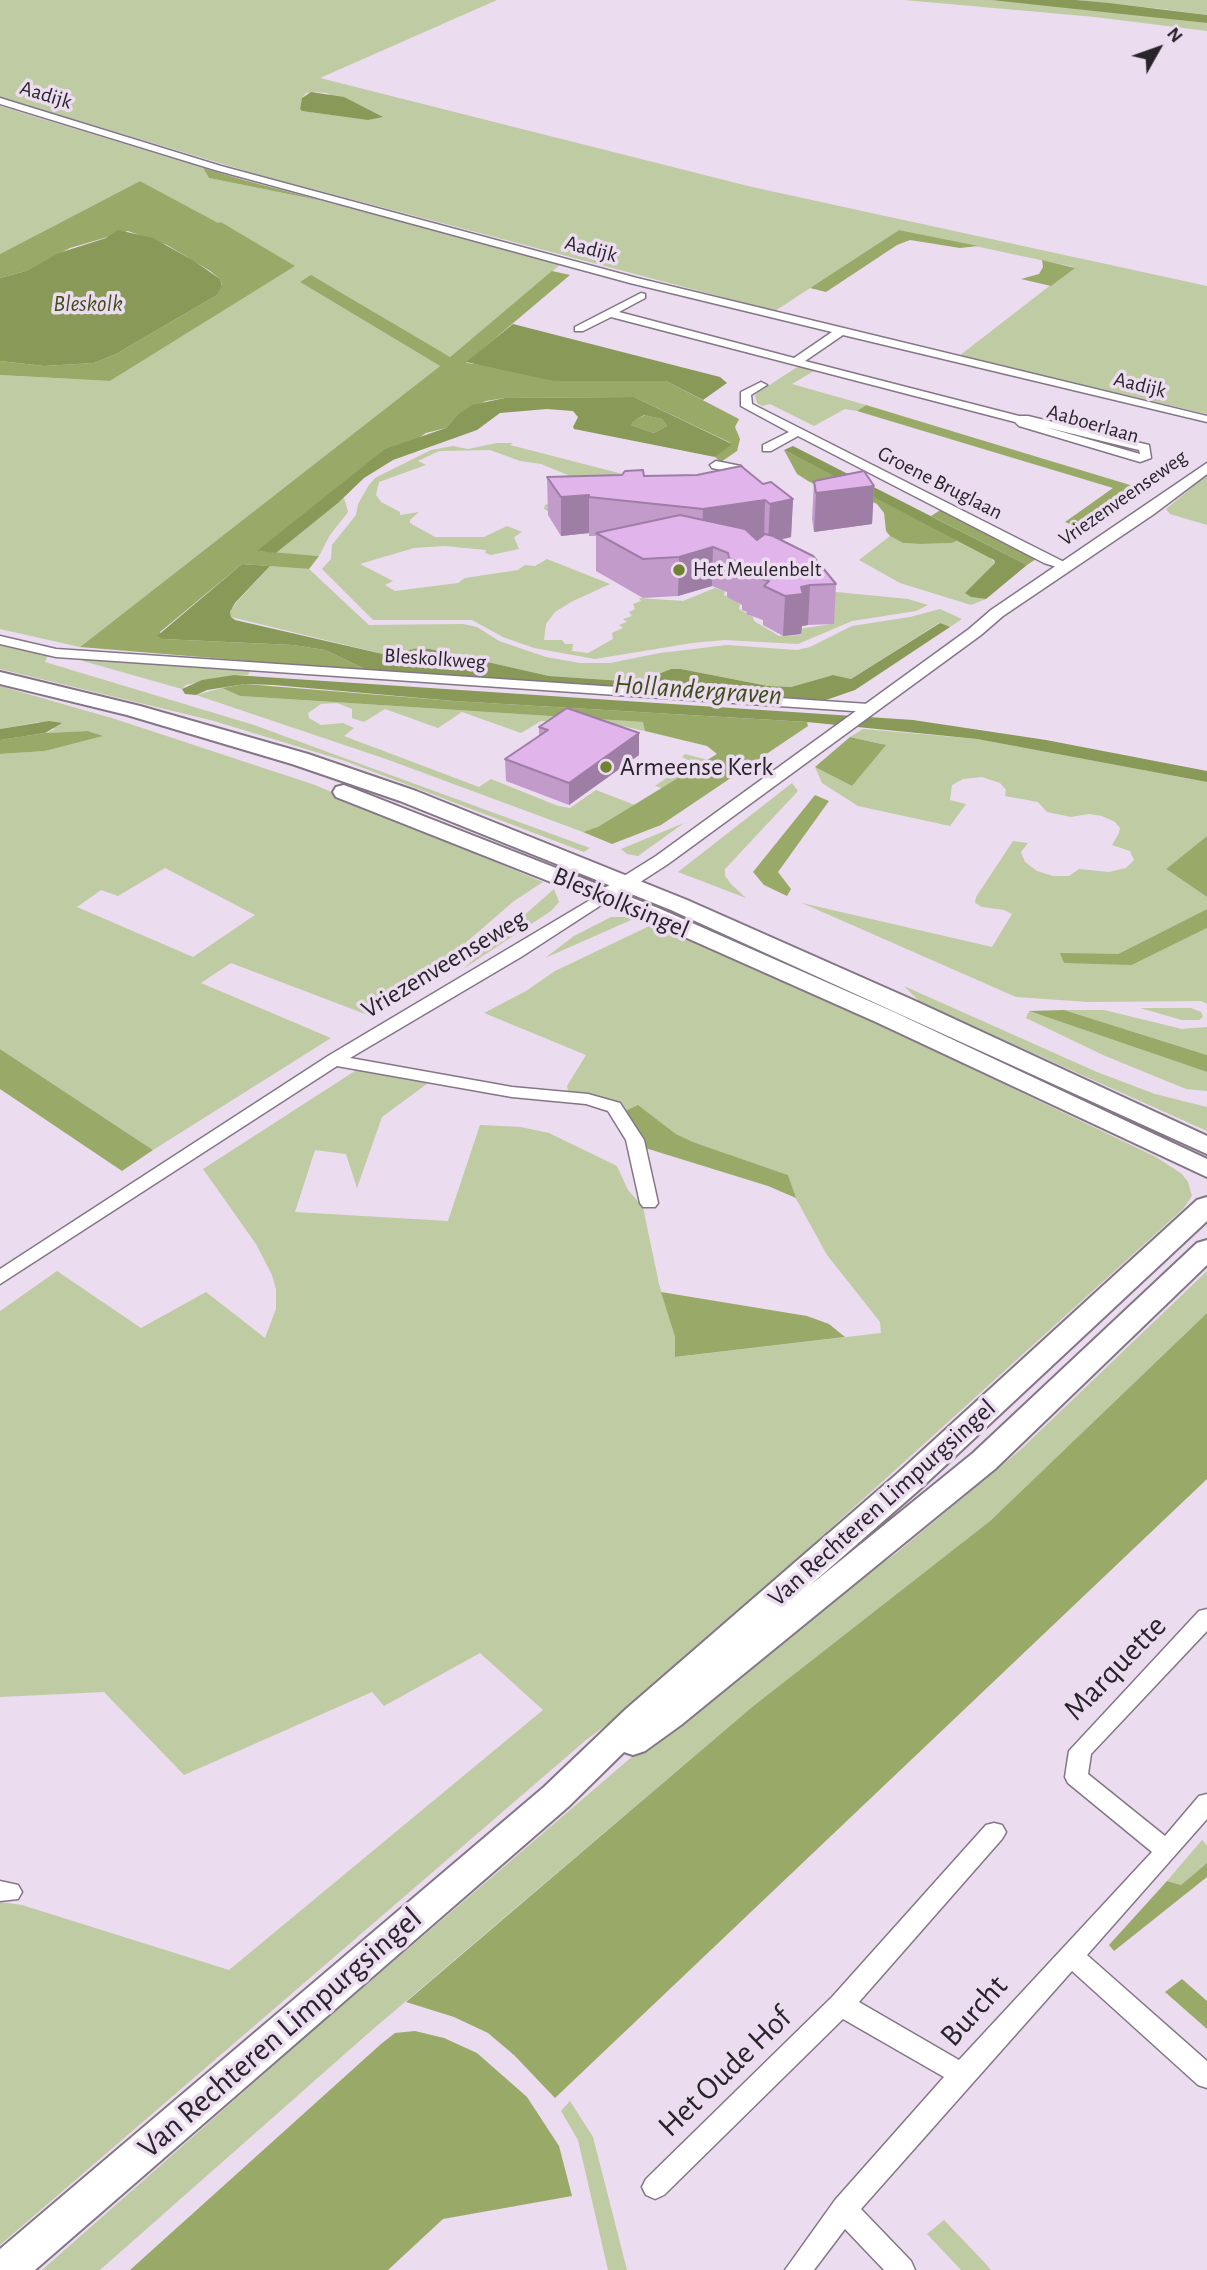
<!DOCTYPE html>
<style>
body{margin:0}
#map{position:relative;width:1207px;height:2270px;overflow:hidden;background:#ebdcef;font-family:"Alegreya Sans",sans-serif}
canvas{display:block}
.north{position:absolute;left:1123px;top:14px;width:70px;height:70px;-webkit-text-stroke:5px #ebdcef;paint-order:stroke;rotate:50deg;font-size:19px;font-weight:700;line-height:28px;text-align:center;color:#29242b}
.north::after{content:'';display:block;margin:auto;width:24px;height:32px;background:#29242b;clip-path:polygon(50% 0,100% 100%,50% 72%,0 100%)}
</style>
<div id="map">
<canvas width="1207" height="2270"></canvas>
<div class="north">N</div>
</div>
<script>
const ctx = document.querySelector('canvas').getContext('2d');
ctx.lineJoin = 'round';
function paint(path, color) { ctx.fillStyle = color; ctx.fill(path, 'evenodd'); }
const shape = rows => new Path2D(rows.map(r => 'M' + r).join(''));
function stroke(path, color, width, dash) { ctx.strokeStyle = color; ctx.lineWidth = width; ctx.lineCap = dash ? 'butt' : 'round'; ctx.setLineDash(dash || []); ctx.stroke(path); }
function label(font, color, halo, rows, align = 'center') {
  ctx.font = font + ' "Alegreya Sans",sans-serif'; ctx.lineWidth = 7; ctx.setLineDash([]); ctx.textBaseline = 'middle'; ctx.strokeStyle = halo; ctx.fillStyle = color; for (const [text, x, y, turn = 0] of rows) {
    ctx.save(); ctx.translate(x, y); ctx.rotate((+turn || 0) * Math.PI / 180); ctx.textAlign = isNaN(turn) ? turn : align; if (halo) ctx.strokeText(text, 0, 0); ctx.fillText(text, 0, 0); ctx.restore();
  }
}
paint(shape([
 [0,0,497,0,320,78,752,187,1207,286,1207,414,959,356,1074,267,899,230,775,311,256,174,0,97],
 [315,92,327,93,372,120,302,111,300,109,302,98,306,93],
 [904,0,991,0,1077,8,1207,23,1207,31,1095,17],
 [1076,0,1207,0,1207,15,1163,9],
 [0,106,203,168,209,178,323,201,561,264,450,357,300,282,440,366,80,647,0,629,0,375,110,381,294,266,221,222,218,224,140,181,0,254],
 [802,364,819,368,792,384,866,405,857,411,845,409,814,426,770,404,762,406,757,403,755,396,757,393],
 [497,443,513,443,510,445,646,480,618,513,553,514,544,509,545,505,564,497,562,483,568,475,541,464,520,461,490,450,439,451,418,461,426,465,379,482,376,495,381,502,400,512,400,515,419,512,410,520,410,523,435,537,484,537,507,526,522,532,514,537,519,549,491,555,485,553,486,550,445,546,414,548,360,564,393,581,385,585,395,591,458,583,465,578,518,570,525,565,535,566,547,559,610,584,571,602,555,612,546,624,544,640,562,640,565,644,573,644,572,651,588,653,613,639,612,633,623,628,619,625,627,622,623,619,632,616,629,612,635,609,633,604,641,601,639,598,683,601,715,588,725,591,724,595,740,604,739,609,753,617,754,621,779,636,801,635,799,629,831,624,826,591,908,599,928,605,916,611,852,621,798,644,725,640,692,643,595,659,534,648,503,637,472,620,373,620,322,569,331,559,332,545,356,515,358,504,369,485,375,478,431,450,453,446,468,449],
 [1207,475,1207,525,1170,514,1166,509],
 [344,498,348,512,330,535,319,556,276,553],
 [890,536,903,543,921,544,952,543,958,540,988,555,995,563,966,593,971,597,986,599,971,605,900,583,859,560],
 [270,566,309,569,369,625,463,624,477,627,499,641,546,657,580,663,610,663,660,653,727,645,797,650,810,647,852,626,910,617,940,609,962,619,950,627,939,623,851,679,833,675,791,687,768,686,681,669,671,669,638,682,549,676,430,649,418,648,387,655,231,617,230,612,236,603],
 [0,644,48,655,45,662,254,725,590,848,584,852,345,761,214,721,0,669],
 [81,657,250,670,248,675,234,675,186,685,182,689,83,661],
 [0,686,115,719,315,785,543,882,514,901,412,989,368,1015,231,963,201,983,331,1038,153,1150,0,1049,0,754,45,751,102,736,88,731,45,733,55,729,39,722,0,729],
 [165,868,255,915,193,957,77,907,101,890,118,896],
 [222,688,240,696,644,722,645,731,618,725,541,721,521,733,462,712,438,728,385,709,364,722,352,718,352,709,337,703,321,704,308,713,309,718,321,725,343,723,354,728,344,736,479,787,491,779,558,806,570,808,596,790,635,805,598,828,583,832,386,759,196,695],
 [863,729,977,739,1207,782,1207,836,1166,869,1207,897,1207,909,1118,954,1060,954,1132,965,1207,928,1207,1004,1201,1001,1089,1002,1016,997,802,903,992,947,1012,914,1004,910,982,907,975,903,976,897,1013,841,1028,843,1021,852,1025,862,1037,871,1053,876,1069,876,1079,869,1109,872,1126,868,1134,860,1130,851,1112,845,1119,833,1120,828,1115,822,1102,816,1089,814,1071,817,1047,812,1038,802,1005,796,1006,790,1000,783,982,777,963,779,952,785,950,800,966,804,950,826,858,806,822,783,815,767,852,786,882,744,850,737],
 [685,754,708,760,662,788,655,786,690,761,682,757],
 [792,783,798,791,725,869,725,876,731,884,746,898,678,872],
 [684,823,638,856,627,854,621,849],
 [554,889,559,902,551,911,463,969],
 [611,917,638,917,545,958,574,936],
 [662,920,1156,1157,1182,1174,1188,1182,1192,1196,1183,1209,690,1656,620,1715,586,1740,0,2245,0,1902,22,1905,229,1970,543,1710,480,1653,384,1706,372,1692,184,1775,104,1692,0,1697,0,1311,57,1271,141,1328,206,1292,265,1338,276,1309,276,1289,272,1275,256,1244,203,1169,358,1069,428,1083,382,1117,357,1188,346,1154,315,1150,295,1212,448,1221,480,1125,521,1127,549,1133,617,1166,628,1190,643,1207,659,1284,675,1337,676,1357,881,1333,880,1322,827,1255,794,1195,788,1175,693,1142,676,1134,639,1106,621,1113,617,1109,570,1100,567,1086,586,1055,484,1013,526,991,555,971],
 [904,986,1097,1072,1155,1094,1207,1107,1207,1131,950,1016,919,1001],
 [1140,1008,1191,1008,1201,1012,1203,1017,1199,1020,1182,1020],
 [1064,1010,1104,1010,1182,1029,1207,1027,1207,1055],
 [1029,1011,1207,1072,1207,1091,1186,1089,1103,1055,1026,1018],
 [1207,1271,1207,1313,990,1521,752,1707,372,2030,100,2270,42,2270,308,2035,684,1712,805,1617,894,1555,1019,1451],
 [1202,1840,1207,1845,1207,1863,1181,1885,1167,1881],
 [570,2101,593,2137,627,2270,608,2270,578,2140,561,2111],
 [944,2220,984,2262,991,2270,961,2270,927,2234]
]), '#bfcba2');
paint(shape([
 [203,168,244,180,323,201,209,178],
 [140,181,218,223,221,222,295,266,110,381,0,375,0,361,44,366,94,363,116,354,217,295,222,285,220,279,210,271,167,245,128,231,70,248,26,271,0,278,0,254],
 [899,230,978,246,960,248,910,240,897,245,826,292,810,288],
 [1042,260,1075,268,1051,286,1021,279,1039,274,1043,267],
 [552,271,570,275,466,363,623,380,666,381,739,419,735,427,740,439,737,451,721,462,715,457,731,443,634,397,505,398,486,401,457,415,446,428,426,433,258,551,319,556,309,569,242,564,160,632,163,639,293,645,325,650,369,671,80,647,440,366,300,282,311,275,450,357],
 [866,405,1011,449,1140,488,1080,528,1065,522,1113,488,857,411],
 [645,415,662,419,667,426,654,433,631,425,631,422],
 [784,450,958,540,952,543,921,544,903,543,890,536,886,531,884,513,877,504,862,497,822,488,808,481,797,474],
 [942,509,1036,559,1027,565,931,516],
 [245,684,454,701,807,722,808,726,661,825,612,844,583,832,598,827,717,754,707,746,645,731,643,722,240,696,222,688],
 [88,731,103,736,45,751,0,754,0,740,45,733],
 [850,737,886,745,852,786,815,767],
 [815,795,829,801,778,872,791,889,787,896,764,885,753,872],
 [1207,836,1207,897,1166,869],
 [1207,909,1207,928,1132,965,1064,963,1060,953,1118,954],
 [1064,1010,1207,1055,1207,1072,1029,1011],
 [0,1049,153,1150,122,1171,0,1089],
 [638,1105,676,1134,693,1142,788,1175,796,1198,768,1186,642,1147,621,1113],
 [661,1292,807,1316,829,1324,845,1337,675,1357,675,1337],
 [1207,1313,1207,1479,555,2098,514,2055,488,2033,454,2017,406,2002,752,1707,990,1521],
 [1207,1863,1207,1877,1114,1951,1109,1945,1167,1881,1181,1885],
 [1182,1979,1207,2001,1207,2029,1165,1992],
 [415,2031,444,2038,477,2053,527,2097,559,2146,572,2196,443,2219,388,2270,130,2270,381,2044,395,2033]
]), '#99aa68');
paint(shape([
 [991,0,1076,0,1109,3,1207,15,1207,23],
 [311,92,344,97,383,117,368,120,302,111,300,109,302,98],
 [118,230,153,238,194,261,220,279,222,286,217,295,116,354,94,363,44,366,0,361,0,278,26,271,59,253,106,238],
 [513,324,720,377,727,383,703,400,666,381,554,381,466,362],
 [634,397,732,444,715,457,574,429,573,427,578,417,573,411,547,409,500,413,477,430,393,460,364,478,338,503,276,553,257,551,385,449,446,428,457,415,472,405,505,398],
 [644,415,662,419,667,426,654,433,631,425,632,422],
 [793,446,1027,565,986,599,971,597,965,593,995,563,994,560,784,450],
 [242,564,270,566,235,603,230,612,231,617,235,620,387,655,418,648,430,649,549,676,638,682,671,669,681,669,768,686,791,687,833,675,851,679,940,623,950,627,855,690,826,700,369,671,325,650,293,645,163,639,157,636],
 [234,675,913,720,1046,740,1207,771,1207,782,977,739,807,722,454,701,274,685,245,684,207,690,196,695,185,694,182,689,202,680],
 [49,721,62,723,45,733,0,740,0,729]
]), '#899958');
const minor = shape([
 [0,98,221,166,637,278,1207,416,1207,422,843,335,805,361,1019,416,1028,416,1149,445,1151,458,1140,462,1019,426,1015,422,611,317,583,331,575,331,575,327,641,293,645,294,645,298,619,312,794,358,832,332,630,283,215,170,0,104,0,98],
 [1045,427,1139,450,1140,454,1045,427],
 [761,382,767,385,751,395,752,404,1072,566,1066,570,1044,563,798,436,771,451,763,451,763,445,789,432,741,406,741,392,761,382],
 [716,461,741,466,743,469,737,473,712,468,710,465,716,461],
 [0,636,56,649,868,704,875,708,868,712,56,657,0,644,0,636],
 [607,890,612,892,615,895,612,898,521,957,350,1058,512,1087,588,1094,620,1103,644,1140,658,1203,655,1207,643,1207,640,1203,626,1140,608,1111,586,1104,512,1097,337,1066,0,1284,0,1269,328,1056,607,890],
 [1207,1609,1207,1631,1091,1754,1088,1774,1165,1836,1199,1796,1207,1794,1207,1819,1087,1955,1207,2061,1207,2088,1198,2085,1072,1971,861,2209,911,2261,915,2270,884,2270,845,2229,814,2270,785,2270,835,2200,944,2077,843,2019,664,2195,655,2199,646,2195,642,2187,646,2179,832,1997,986,1825,994,1823,1002,1825,1006,1832,1002,1839,859,2002,959,2060,1152,1852,1068,1783,1065,1777,1069,1751,1199,1611,1207,1609],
 [0,1881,18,1885,22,1892,18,1899,0,1901,0,1881]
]);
const tertiary = shape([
 [1207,463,1207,474,1154,514,1003,616,981,635,668,864,614,899,600,899,598,895,600,891,656,856,969,629,991,610,1207,463]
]);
const primary = shape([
 [0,672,140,706,308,754,416,791,687,900,913,1000,1207,1136,1207,1154,671,910,400,801,292,764,127,715,0,684,0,672],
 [344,785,658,908,894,1012,1207,1159,1207,1177,876,1022,642,918,336,797,333,792,336,787,344,785],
 [1207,1197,1207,1221,920,1489,808,1587,973,1453,1197,1243,1207,1240,1207,1265,995,1469,681,1725,645,1751,633,1755,624,1752,568,1807,35,2270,0,2270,0,2249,544,1787,626,1709,898,1473,1197,1200,1207,1197]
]);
stroke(minor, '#847687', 3);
stroke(tertiary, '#847687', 3);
stroke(primary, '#847687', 4);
paint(minor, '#fff');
paint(tertiary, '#fff');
paint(primary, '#fff');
paint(shape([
 [644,476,763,484,793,499,791,537,781,540,836,584,834,624,808,625,802,626,801,634,783,636,763,625,763,620,746,614,747,612,742,610,742,605,727,597,727,592,712,586,678,596,643,598,596,571,596,536,589,536,589,533,561,536,548,515,547,477],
 [814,481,874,486,872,524,814,532,812,519],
 [539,727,639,733,639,755,569,805,506,781,505,759,539,736]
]), '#c29bcb');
paint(shape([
 [874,486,872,524,814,532,816,493],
 [589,495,589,533,561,536,561,497],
 [793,499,791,537,768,542,770,504],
 [765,500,764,539,702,548,703,509],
 [713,547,712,586,678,596,679,557],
 [810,585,808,625,802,626,801,634,783,636,785,596,801,587],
 [639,733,639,755,569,805,569,783]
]), '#9e7ea5');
const building = shape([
 [741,466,763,484,771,482,793,499,770,504,765,500,703,509,589,497,589,495,561,497,547,477,622,475,625,471,643,470,644,476,697,475,741,466],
 [864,471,874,486,816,493,814,481,864,471],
 [680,515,745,529,757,540,765,534,773,536,813,556,836,584,810,585,801,587,803,594,785,596,764,586,769,581,748,575,748,572,743,570,743,565,729,558,728,553,713,547,679,557,643,559,596,533,680,515],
 [567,708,639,733,569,783,505,759,548,730,539,727,567,708]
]);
paint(building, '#e1b4ec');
stroke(building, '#9e7ea5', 2);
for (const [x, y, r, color] of [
 [679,570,7,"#718232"],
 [606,767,7,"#718232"]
]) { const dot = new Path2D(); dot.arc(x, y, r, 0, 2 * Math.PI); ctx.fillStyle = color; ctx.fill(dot); stroke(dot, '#ebdcef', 2.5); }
label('21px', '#29242b', '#ebdcef', [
 ["Aadijk",46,95,17],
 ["Aadijk",591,249,15],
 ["Aadijk",1140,385,14],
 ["Aaboerlaan",1093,424,16],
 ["Groene Bruglaan",940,483,27],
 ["Vriezenveenseweg",1123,498,-35],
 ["Bleskolkweg",435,659,4]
]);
label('21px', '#29242b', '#ebdcef', [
 ["Het Meulenbelt",693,570]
], 'left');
label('italic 23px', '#414c1b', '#ebdcef', [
 ["Bleskolk",88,304]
]);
label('26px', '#29242b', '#ebdcef', [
 ["Armeense Kerk",620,767]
], 'left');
label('26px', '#29242b', '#ebdcef', [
 ["Bleskolksingel",621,903,23],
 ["Vriezenveenseweg",444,964,-31],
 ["Van Rechteren Limpurgsingel",882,1503,-42]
]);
label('italic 28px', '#414c1b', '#ebdcef', [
 ["Hollandergraven",698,690,4]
]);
label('32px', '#29242b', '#ebdcef', [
 ["Marquette",1115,1668,-46],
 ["Burcht",974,2011,-48],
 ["Van Rechteren Limpurgsingel",280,2033,-41],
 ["Het Oude Hof",725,2072,-44]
]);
</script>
